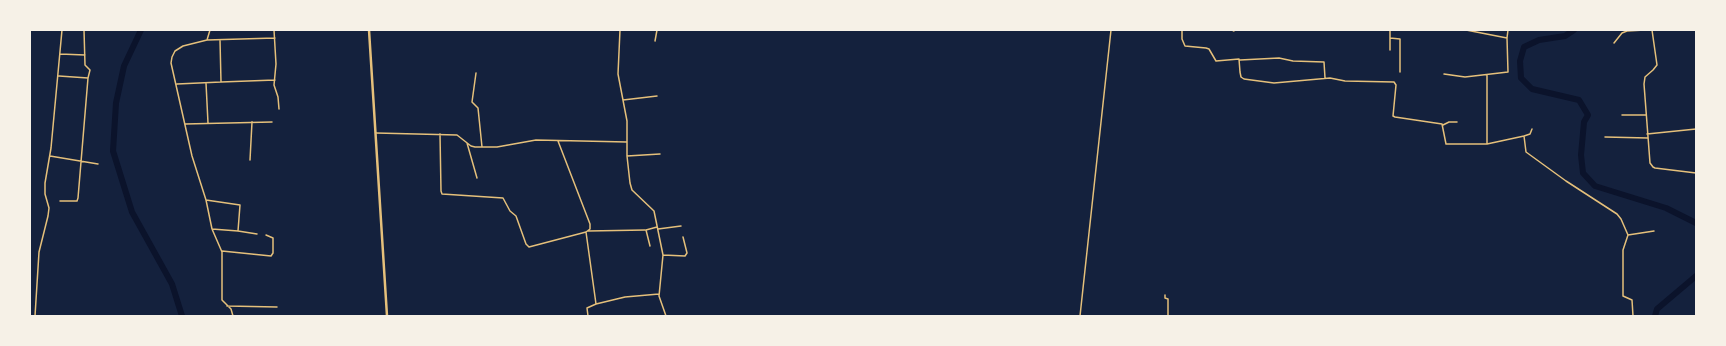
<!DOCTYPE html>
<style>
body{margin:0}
#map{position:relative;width:1726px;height:346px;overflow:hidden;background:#14213d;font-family:Commissioner,sans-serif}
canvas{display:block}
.frame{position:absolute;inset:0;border:31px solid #f6f1e7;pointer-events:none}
</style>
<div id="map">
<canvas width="1726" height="346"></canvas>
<div class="frame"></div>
</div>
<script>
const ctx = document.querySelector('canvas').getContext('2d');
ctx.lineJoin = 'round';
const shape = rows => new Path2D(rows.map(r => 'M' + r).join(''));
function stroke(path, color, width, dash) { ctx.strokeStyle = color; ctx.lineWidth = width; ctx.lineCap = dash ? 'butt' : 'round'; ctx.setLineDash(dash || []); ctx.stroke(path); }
stroke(shape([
 [141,30,124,66,116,103,113,151,132,212,172,284,182,316],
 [1574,30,1565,36,1539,40,1524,47,1520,61,1521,78,1532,89,1579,100,1588,115,1584,122,1581,155,1583,173,1595,186,1666,208,1696,223],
 [1655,316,1657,309,1696,276]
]), '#0b132b', 6);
stroke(shape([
 [210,30,207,40,183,46,175,51,172,57,171,63,192,156,206,200,212,229,222,252,222,300,231,309,233,316],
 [274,30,276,64,274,85,278,97,279,109],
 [620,30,618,74,627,121,627,156,630,183,632,190,654,211,663,255,659,296,666,316],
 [1182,30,1182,39,1185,46,1206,48,1209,49,1216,61,1239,59,1240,72,1241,77,1244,79,1274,83,1330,78,1345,81,1394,82,1396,85,1393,116,1395,117,1442,124,1446,144,1487,144,1524,136],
 [1232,30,1234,31],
 [1466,30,1507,38],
 [1652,30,1657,65,1653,70,1645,77,1644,84,1650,163,1653,167,1655,168,1696,173],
 [1669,30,1696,30],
 [1390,38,1400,39,1400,72],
 [207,40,275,38],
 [220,40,221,82,275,80],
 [655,41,657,30],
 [1614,43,1622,33,1627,31,1645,30],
 [1390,50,1390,30],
 [60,54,85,55],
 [1240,60,1279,58,1293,61,1324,62,1325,78],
 [476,73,472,102,478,108,482,147],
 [1444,74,1465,77,1508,72,1507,38,1508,30],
 [1487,75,1487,144],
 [59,76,88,78],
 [206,83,208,123],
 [177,84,221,82],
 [623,100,657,96],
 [1622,115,1646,115],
 [185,124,272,122],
 [1443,125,1449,122,1457,122],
 [1532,129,1530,134,1524,136,1526,152,1566,181,1617,214,1621,219,1628,235,1623,250,1623,296,1632,300,1633,316],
 [376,133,457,135,471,146,475,147,497,147,536,140,627,142],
 [440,134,441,191,442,194,503,198,510,211,516,216,526,244,529,247,586,232,590,229,590,224,558,141],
 [1647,134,1696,129],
 [1605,137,1648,138],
 [467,143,477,178],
 [50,156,98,164],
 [627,156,660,154],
 [250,160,252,122],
 [206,200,240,205,238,231],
 [60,201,77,201,78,198,88,78,90,70,85,65,84,30],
 [212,229,238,231,257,234],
 [658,229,681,226],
 [588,231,645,230],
 [586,232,596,304],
 [1628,235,1654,231],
 [650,246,646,230,657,227],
 [222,251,271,256,273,253,273,238,266,235],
 [663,255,685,256,687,253,683,237],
 [1165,295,1165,298,1168,299,1168,316],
 [227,306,277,307],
 [35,316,39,252,48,216,49,208,45,194,45,183,51,148,62,30],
 [588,316,587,308,596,304,625,297,659,294],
 [1080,316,1111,30]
]), '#e5c07b', 1.5);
stroke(shape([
 [369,30,387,316]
]), '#e5c07b', 2.5);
</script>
